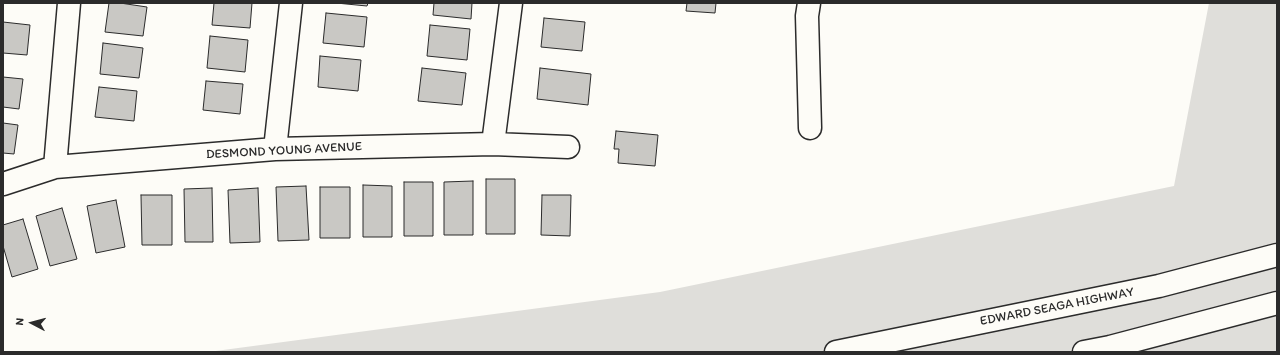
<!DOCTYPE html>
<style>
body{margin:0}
#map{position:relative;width:1280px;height:355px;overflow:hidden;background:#fdfcf7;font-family:Itim,sans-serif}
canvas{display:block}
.frame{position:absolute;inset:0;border:4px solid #2b2b2b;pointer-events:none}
.north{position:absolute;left:12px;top:303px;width:40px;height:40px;-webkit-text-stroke:3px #fdfcf7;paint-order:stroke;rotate:276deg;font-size:11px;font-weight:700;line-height:16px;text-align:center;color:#2b2b2b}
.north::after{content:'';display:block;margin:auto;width:14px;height:18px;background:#2b2b2b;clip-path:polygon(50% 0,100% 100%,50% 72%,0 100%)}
</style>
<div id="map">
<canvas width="1280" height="355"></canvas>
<div class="frame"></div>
<div class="north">N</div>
</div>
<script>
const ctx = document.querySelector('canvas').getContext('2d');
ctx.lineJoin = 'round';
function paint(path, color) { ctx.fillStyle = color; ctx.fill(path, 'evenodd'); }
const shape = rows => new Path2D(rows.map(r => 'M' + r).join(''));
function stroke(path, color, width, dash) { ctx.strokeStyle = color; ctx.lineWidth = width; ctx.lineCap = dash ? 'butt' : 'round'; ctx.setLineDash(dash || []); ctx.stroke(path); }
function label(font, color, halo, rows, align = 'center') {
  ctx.font = font + ' Itim,sans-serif'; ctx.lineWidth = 4; ctx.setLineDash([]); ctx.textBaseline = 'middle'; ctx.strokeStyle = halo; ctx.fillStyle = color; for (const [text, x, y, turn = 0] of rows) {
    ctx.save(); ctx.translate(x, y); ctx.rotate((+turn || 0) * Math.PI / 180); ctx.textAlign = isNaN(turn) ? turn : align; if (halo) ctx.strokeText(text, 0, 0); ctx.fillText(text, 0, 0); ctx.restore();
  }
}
paint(shape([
 [1209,3,1277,3,1277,352,208,352,660,292,1174,186]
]), '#dfdeda');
const building = shape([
 [109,3,120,3,147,7,143,36,105,32,109,3],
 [214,3,252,3,250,28,212,25,214,3],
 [336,3,368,3,367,6,336,3],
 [434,3,472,3,471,19,433,15,434,3],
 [687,3,716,3,715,13,686,11,687,3],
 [326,13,367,17,364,47,323,43,326,13],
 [544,18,585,22,582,51,541,47,544,18],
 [3,22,30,25,27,55,3,53,3,22],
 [430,25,470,29,467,60,427,56,430,25],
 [210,36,248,40,245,72,207,68,210,36],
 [103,43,143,48,139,78,100,74,103,43],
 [320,56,361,60,358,91,318,87,320,56],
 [422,68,466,73,462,105,418,101,422,68],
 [540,68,591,74,588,105,537,99,540,68],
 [3,77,23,79,19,109,3,107,3,77],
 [206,81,243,84,240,114,203,110,206,81],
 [99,87,137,91,134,121,95,117,99,87],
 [3,123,18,125,14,154,3,153,3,123],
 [616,131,658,135,655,166,618,163,619,149,614,149,616,131],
 [486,179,515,179,515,234,486,234,486,179],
 [473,181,473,235,444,235,444,182,473,181],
 [404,182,433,182,433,236,404,236,404,182],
 [363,185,392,186,392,237,363,237,363,185],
 [306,186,309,240,278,241,276,187,306,186],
 [320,187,350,187,350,238,320,238,320,187],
 [212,188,213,242,185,242,184,189,212,188],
 [258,188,260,242,230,243,228,190,258,188],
 [141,195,172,195,172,245,142,245,141,195],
 [542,195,571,195,570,236,541,235,542,195],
 [116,200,125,247,96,253,87,206,116,200],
 [62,208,77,259,50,266,36,216,62,208],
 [23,219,38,269,12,277,3,246,3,225,23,219]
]);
paint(building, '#c9c8c4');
stroke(building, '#2b2b2b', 1);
const minor = shape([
 [809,3,807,16,810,128],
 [493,144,511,3],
 [275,149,291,3],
 [55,167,69,3],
 [3,184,55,167,275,149,493,144,568,147]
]);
const highway = shape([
 [836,352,1159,286,1277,255],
 [1084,352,1110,347,1277,303]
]);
stroke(minor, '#2b2b2b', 25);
stroke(highway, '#2b2b2b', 25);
stroke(minor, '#fdfcf7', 22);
stroke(highway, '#fdfcf7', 22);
label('13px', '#2b2b2b', '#fdfcf7', [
 ["DESMOND YOUNG AVENUE",284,151,-3],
 ["EDWARD SEAGA HIGHWAY",1057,307,-11]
]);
</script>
